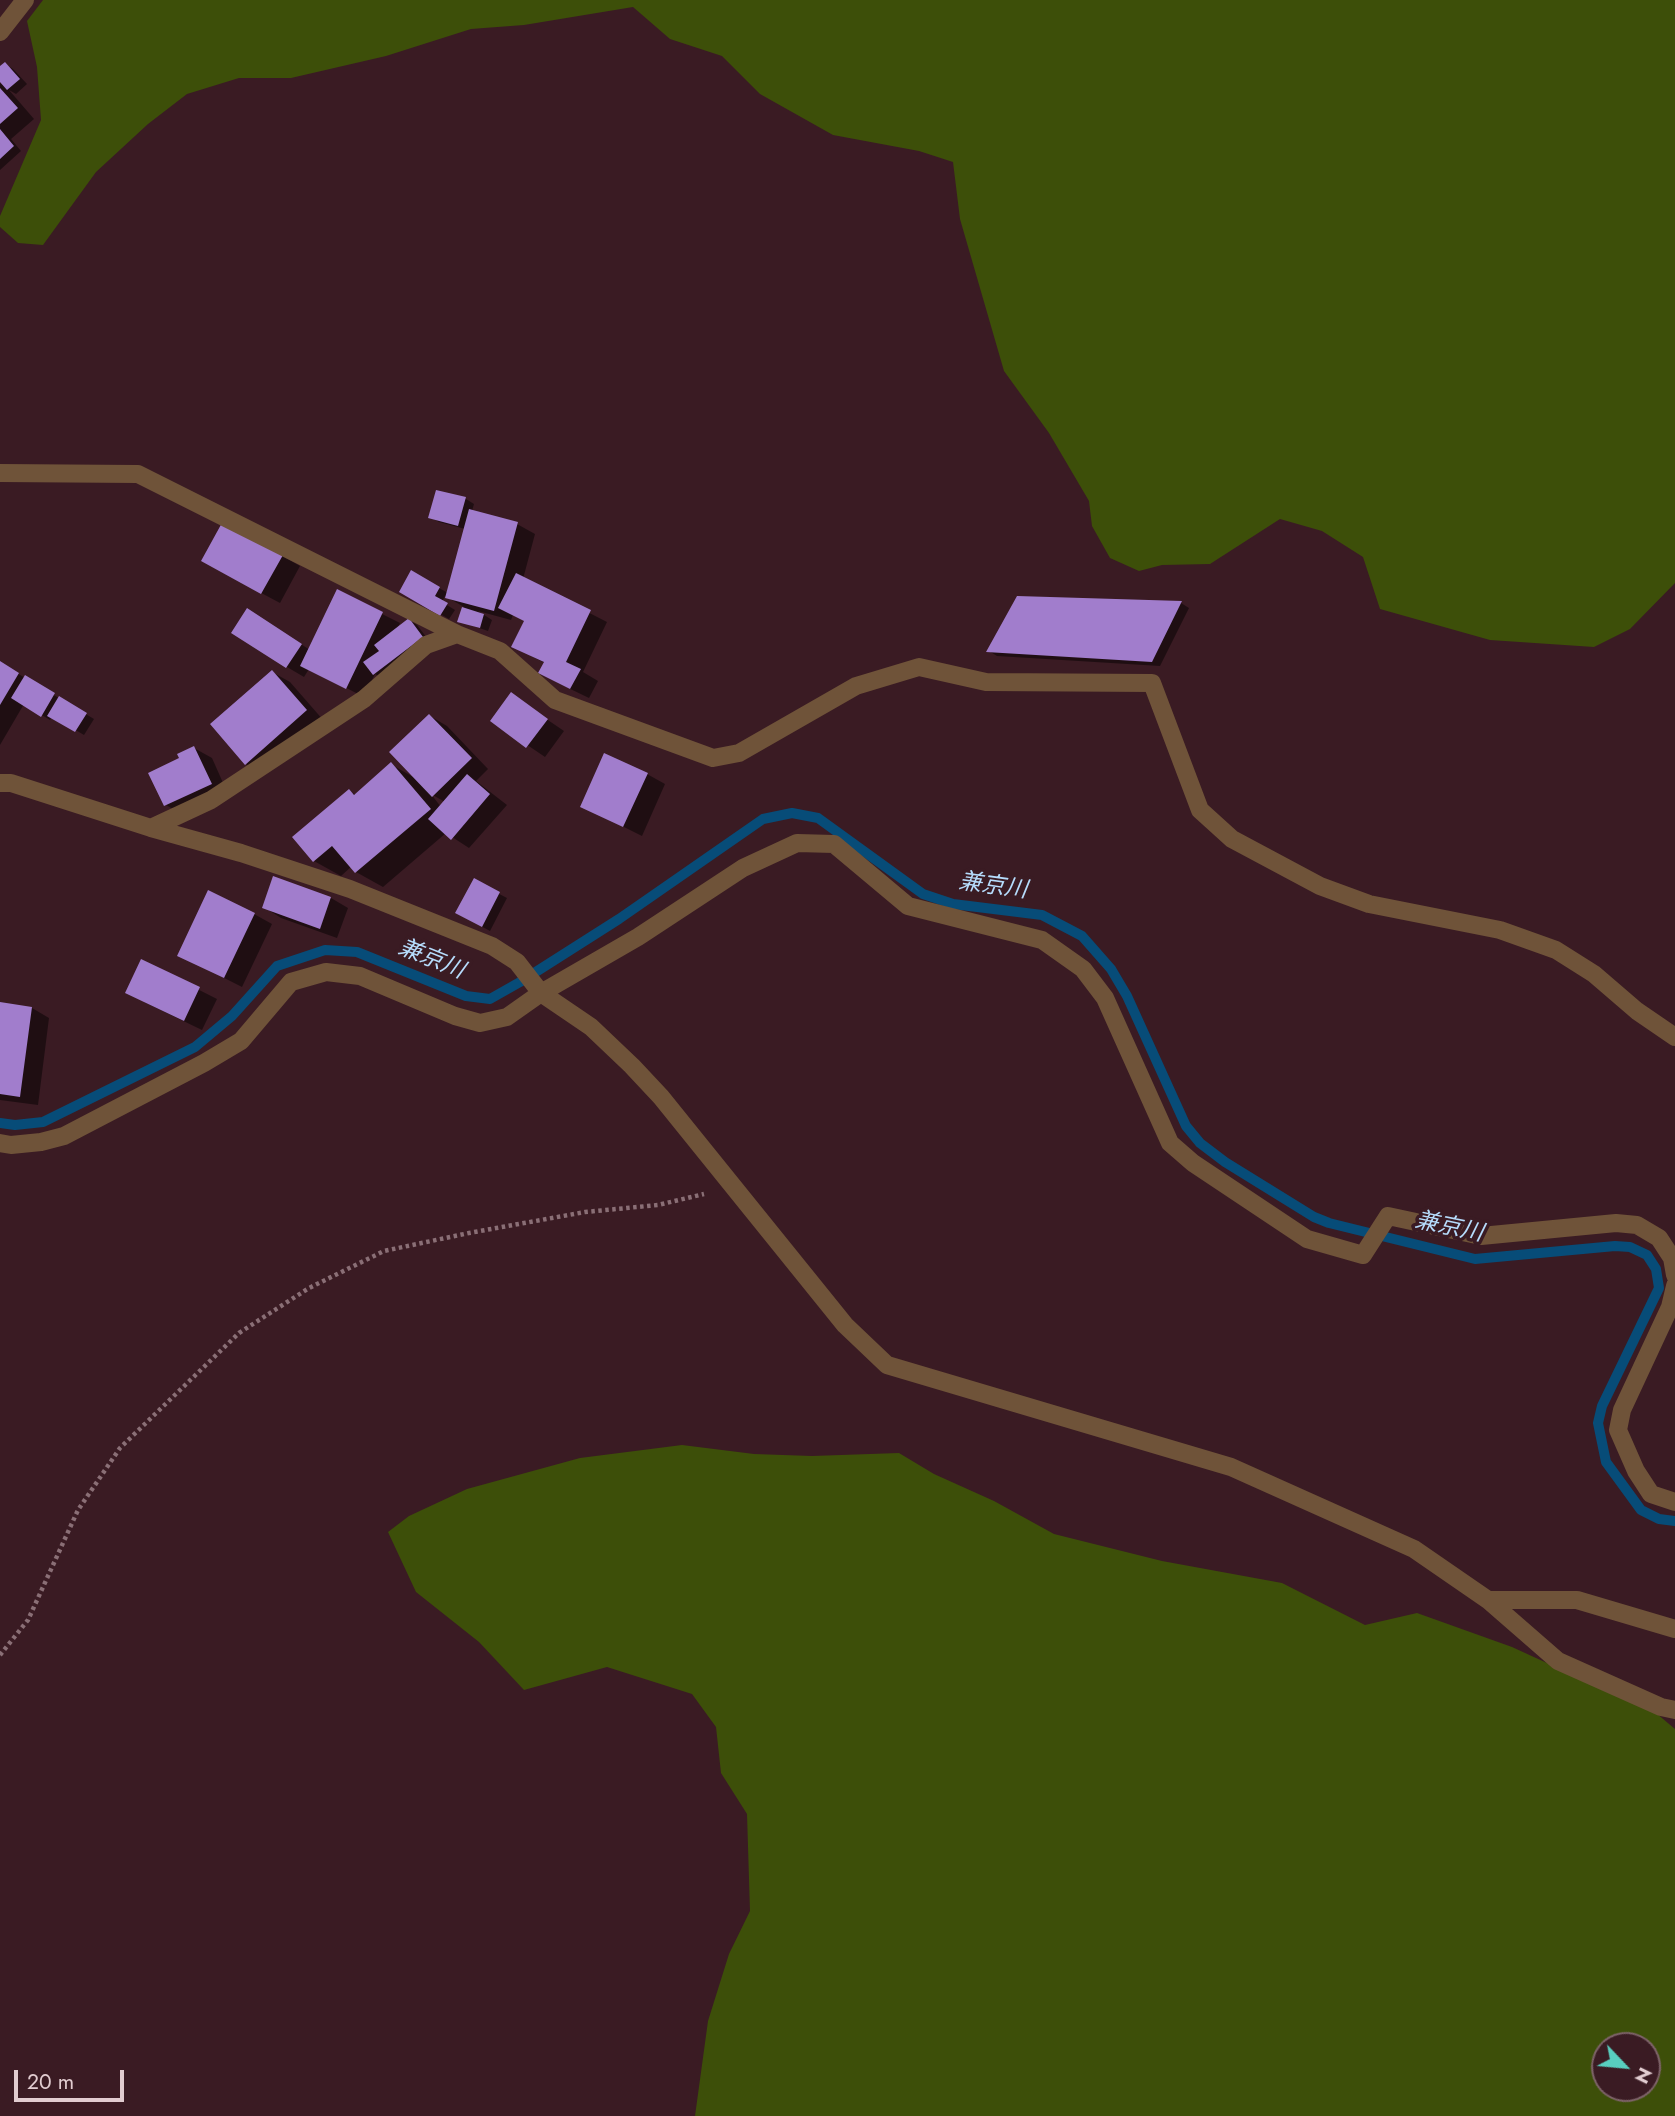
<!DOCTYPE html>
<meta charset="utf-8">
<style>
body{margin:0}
#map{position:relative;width:1675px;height:2116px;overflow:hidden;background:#3a1b23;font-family:Jost,sans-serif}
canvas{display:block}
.north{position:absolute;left:1591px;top:2032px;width:70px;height:70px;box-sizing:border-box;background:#3a1b23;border:2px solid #7d6268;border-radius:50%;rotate:116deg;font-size:19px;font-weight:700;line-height:28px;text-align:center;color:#e1ccd0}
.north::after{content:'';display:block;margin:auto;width:24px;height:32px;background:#58cebf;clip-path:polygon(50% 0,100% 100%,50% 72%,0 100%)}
.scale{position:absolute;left:14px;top:2070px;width:110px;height:32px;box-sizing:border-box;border:4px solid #e1ccd0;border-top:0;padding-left:9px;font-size:21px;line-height:24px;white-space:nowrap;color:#e1ccd0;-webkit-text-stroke:5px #3a1b23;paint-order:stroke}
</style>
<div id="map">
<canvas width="1675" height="2116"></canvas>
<div class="north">N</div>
<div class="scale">20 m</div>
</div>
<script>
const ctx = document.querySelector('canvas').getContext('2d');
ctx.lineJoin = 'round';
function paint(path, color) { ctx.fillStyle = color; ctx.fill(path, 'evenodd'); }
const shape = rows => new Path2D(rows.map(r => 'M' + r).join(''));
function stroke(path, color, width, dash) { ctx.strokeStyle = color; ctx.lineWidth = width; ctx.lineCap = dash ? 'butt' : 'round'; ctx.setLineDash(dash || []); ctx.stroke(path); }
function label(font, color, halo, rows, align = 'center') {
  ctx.font = font + ' Jost,"Noto Sans JP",sans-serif'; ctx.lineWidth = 7; ctx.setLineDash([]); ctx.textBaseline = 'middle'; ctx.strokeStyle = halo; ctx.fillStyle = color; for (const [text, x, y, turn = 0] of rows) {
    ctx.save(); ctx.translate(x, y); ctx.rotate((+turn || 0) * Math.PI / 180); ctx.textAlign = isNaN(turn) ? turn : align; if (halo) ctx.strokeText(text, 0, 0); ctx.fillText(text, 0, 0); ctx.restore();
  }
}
paint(shape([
 [43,0,1675,0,1675,583,1630,629,1594,647,1490,640,1380,609,1363,557,1322,531,1280,519,1210,564,1162,565,1139,571,1110,558,1092,526,1089,501,1049,433,1004,371,960,219,953,162,919,151,833,135,760,94,722,56,670,39,633,7,524,25,471,29,386,56,291,78,239,78,187,94,148,124,96,172,43,245,18,243,0,227,0,216,41,120,37,67,27,21],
 [682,1445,754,1454,812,1456,899,1453,934,1474,994,1501,1054,1534,1162,1561,1282,1583,1365,1625,1417,1613,1512,1647,1656,1713,1675,1729,1675,2116,695,2116,708,2021,729,1954,750,1911,747,1814,721,1773,716,1727,692,1694,607,1667,524,1690,479,1642,416,1592,388,1532,409,1516,467,1489,580,1458],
 [1605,2046,1647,2046,1647,2088,1605,2088]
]), '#3d4f09');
paint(shape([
 [5,64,13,69,27,84,16,94,9,90,34,119,11,139,21,151,0,170,0,83,4,86,0,80,0,69],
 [437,492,466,499,474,504,472,511,517,524,535,534,523,579,607,622,583,672,598,681,589,698,558,683,545,663,531,656,525,621,513,615,511,620,478,611,492,620,488,631,459,621,464,607,445,596,442,602,455,610,449,619,401,591,412,573,448,593,465,529,439,522,430,517],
 [224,523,300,566,280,603,220,571],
 [338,592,400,623,397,629,409,620,417,625,430,642,382,678,375,674,364,697,309,669,304,677,287,667,265,621,310,650],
 [1018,597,1181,603,1189,608,1160,666,997,656,989,651],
 [0,663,94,719,84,735,52,716,50,720,24,704,0,745],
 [272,672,290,682,324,721,263,774,246,764],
 [511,695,564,731,545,757,492,721],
 [430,716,447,726,488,769,476,781,507,805,469,848,446,833,383,887,356,872,352,866,341,876,314,861,349,791,356,795,392,765,415,778],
 [431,794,445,802,441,807],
 [194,748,212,758,228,794,183,815,166,805,181,759],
 [647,774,665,784,642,836,582,806],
 [274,879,331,898,348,908,337,938,281,918,264,907],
 [474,881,507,898,490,931,457,913],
 [254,914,272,924,242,987,179,955],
 [142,961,217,999,202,1030,144,1002],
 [0,1004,32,1008,49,1018,38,1105,0,1100]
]), '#0007');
stroke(shape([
 [0,1123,15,1125,43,1122,195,1047,232,1016,277,966,325,950,357,952,466,996,490,999,520,982,619,919,763,819,792,813,818,818,923,894,953,904,1042,915,1082,936,1111,969,1127,996,1186,1126,1200,1143,1225,1162,1314,1217,1329,1223,1475,1259,1615,1246,1630,1247,1647,1255,1656,1269,1659,1288,1602,1406,1598,1423,1606,1462,1641,1510,1659,1519,1675,1521]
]), '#074c78', 10);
paint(shape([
 [5,62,20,79,7,90,0,82,0,66],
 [0,88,18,108,0,124],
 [0,129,14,146,0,159],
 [436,490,466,497,458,526,428,518],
 [469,509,518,522,494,611,445,598],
 [223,521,283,555,261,594,201,561],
 [411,570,440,587,435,596,448,603,440,616,399,592],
 [516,573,591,610,566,662,581,669,570,689,538,673,544,662,511,647,524,621,498,608],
 [337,589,383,612,346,689,300,666],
 [1017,596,1182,601,1152,662,986,652],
 [462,607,484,614,480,628,457,622],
 [247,608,302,644,286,668,231,633],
 [409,618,423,637,373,675,363,662,379,651,374,645],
 [0,661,19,673,0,705],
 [272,670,307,710,245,765,210,724],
 [25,675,55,693,41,717,11,698],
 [511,692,548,719,526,748,490,721],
 [59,696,87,713,75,732,47,716],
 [429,714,472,758,432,797,389,752],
 [194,746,212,784,164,806,148,773,179,758,177,754],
 [604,753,648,773,623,827,580,807],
 [391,762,431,809,355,873,332,846,313,862,292,837,349,789,354,795],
 [467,774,490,794,451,840,428,819],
 [273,876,331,897,320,929,262,908],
 [474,878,500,892,482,927,455,913],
 [208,890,255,913,224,978,177,956],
 [141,959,200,987,184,1021,125,993],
 [0,1002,32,1007,20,1097,0,1094]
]), '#a17dcc');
stroke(shape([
 [0,1655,28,1620,78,1510,120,1448,239,1333,309,1288,384,1251,469,1233,585,1212,658,1205,704,1194]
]), '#8a6f76', 4.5, [3.5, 3.5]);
stroke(shape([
 [0,32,25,0],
 [0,473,138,474,457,634],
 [0,783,11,783,151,828,241,853,350,889,492,946,517,962,541,993,591,1027,632,1066,661,1097,845,1325,887,1365,1231,1467,1414,1549,1488,1600,1558,1661,1661,1707,1675,1710],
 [151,828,211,800,364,699,426,645,457,634,500,651,555,700,713,758,739,753,856,686,919,667,986,682,1152,683,1200,810,1232,839,1320,886,1369,904,1500,930,1556,950,1594,974,1637,1011,1675,1037],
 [0,1143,11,1145,41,1142,64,1136,204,1063,241,1041,291,982,326,972,360,976,455,1016,480,1023,507,1017,541,993,638,937,743,868,797,843,834,844,908,906,1042,940,1083,969,1105,998,1170,1143,1193,1163,1307,1239,1363,1255,1388,1216,1481,1236,1616,1223,1637,1225,1659,1238,1672,1258,1675,1275],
 [1675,1286,1670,1307,1622,1410,1618,1430,1636,1471,1651,1494,1675,1502],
 [1488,1600,1577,1600,1675,1629]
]), '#6f5339', 18);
label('italic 23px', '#b6dcfc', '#3a1b23', [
 ["兼京川",993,887,8],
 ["兼京川",431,960,22],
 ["兼京川",1449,1228,12]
]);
</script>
